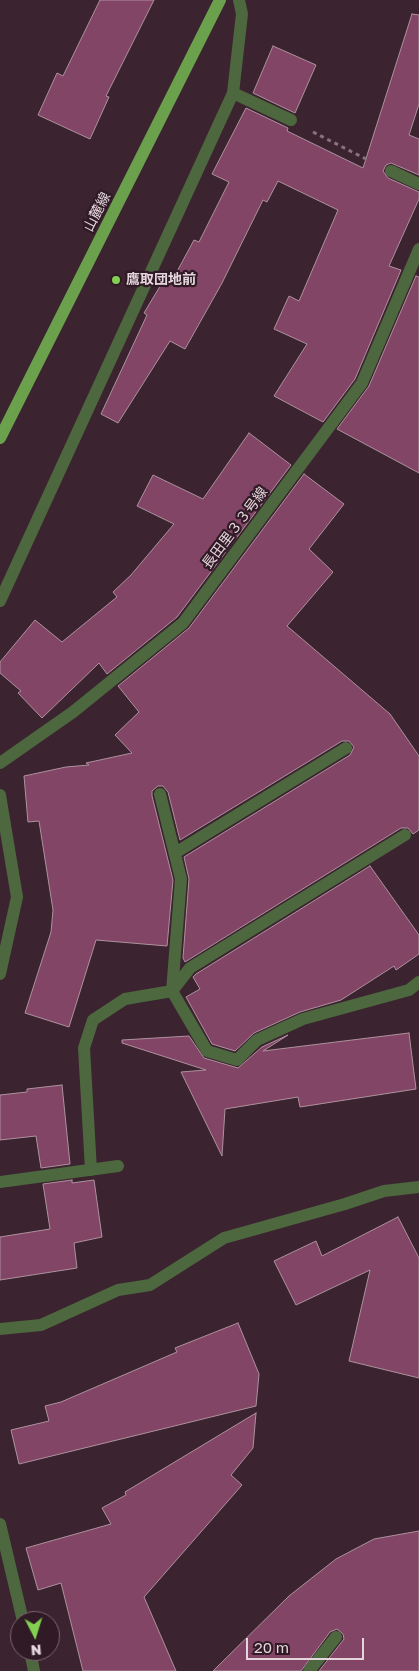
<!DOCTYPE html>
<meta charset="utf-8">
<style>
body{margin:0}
#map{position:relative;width:419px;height:1671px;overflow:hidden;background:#3b242f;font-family:"Golos Text",sans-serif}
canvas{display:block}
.north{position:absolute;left:10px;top:1611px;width:50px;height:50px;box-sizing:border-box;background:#301a25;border:1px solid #78656f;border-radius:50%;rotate:175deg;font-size:14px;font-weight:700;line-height:20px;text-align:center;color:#e5d6dd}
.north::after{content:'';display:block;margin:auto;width:18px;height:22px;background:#81d050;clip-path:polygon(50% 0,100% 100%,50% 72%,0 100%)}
.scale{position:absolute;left:246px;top:1638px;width:118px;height:22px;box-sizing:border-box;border:2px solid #e5d6dd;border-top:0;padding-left:6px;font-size:15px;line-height:18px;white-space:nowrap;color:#e5d6dd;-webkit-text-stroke:4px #301a25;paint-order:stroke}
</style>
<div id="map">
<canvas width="419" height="1671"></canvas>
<div class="north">N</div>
<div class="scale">20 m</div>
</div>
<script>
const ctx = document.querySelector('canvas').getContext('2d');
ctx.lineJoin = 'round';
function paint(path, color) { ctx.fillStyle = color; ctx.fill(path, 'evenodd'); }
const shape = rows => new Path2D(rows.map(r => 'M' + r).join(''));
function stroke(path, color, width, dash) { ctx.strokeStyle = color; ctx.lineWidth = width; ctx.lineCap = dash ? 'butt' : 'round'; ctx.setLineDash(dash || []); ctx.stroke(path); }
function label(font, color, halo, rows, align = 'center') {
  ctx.font = font + ' "Golos Text","Noto Sans JP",sans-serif'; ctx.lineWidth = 4.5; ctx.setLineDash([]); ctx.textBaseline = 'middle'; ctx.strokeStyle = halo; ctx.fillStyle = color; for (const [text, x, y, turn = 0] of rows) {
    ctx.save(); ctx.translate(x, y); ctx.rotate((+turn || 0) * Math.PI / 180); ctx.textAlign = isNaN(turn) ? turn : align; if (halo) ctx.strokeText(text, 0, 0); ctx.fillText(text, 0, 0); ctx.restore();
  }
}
const building = shape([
 [100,0,154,0,106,96,109,97,90,139,38,115,57,73,63,76,100,0],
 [412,14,419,15,419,104,409,135,419,139,419,175,391,163,386,165,383,171,388,178,419,192,419,199,389,266,401,270,355,379,323,422,274,396,307,344,274,329,289,296,299,301,338,210,278,181,267,202,263,200,222,283,185,349,170,341,118,423,101,414,147,315,144,313,168,273,174,277,194,240,199,242,229,182,212,174,246,108,288,128,287,131,363,168,412,14],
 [273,46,316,65,295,113,253,93,273,46],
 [416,276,419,277,419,473,337,429,369,386,416,276],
 [249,433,291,465,177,617,107,674,99,663,42,718,18,693,21,691,0,673,0,662,35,620,62,642,117,597,113,592,131,575,174,524,137,506,153,475,203,499,249,433],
 [304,474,344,504,309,549,333,572,287,626,390,714,419,756,419,830,413,834,408,828,401,828,185,962,183,958,189,879,184,857,350,755,354,747,349,741,342,741,180,840,168,792,163,786,158,786,152,791,152,796,173,880,167,946,96,940,69,1027,25,1013,51,932,53,910,39,821,28,822,24,776,66,767,89,765,86,763,132,753,115,735,139,712,118,686,189,628,304,474],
 [370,866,419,935,419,954,396,970,394,966,341,1000,300,1012,254,1033,235,1051,212,1044,186,997,200,989,193,977,196,974,370,866],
 [409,1033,416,1089,300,1107,298,1097,225,1109,222,1156,181,1072,206,1070,122,1043,122,1040,189,1036,204,1058,238,1068,262,1047,288,1035,263,1051,409,1033],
 [62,1085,70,1164,41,1168,36,1136,0,1140,0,1095,27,1092,27,1089,62,1085],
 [72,1180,72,1183,94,1180,102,1237,74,1243,77,1268,0,1280,0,1237,50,1229,43,1184,72,1180],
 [398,1217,419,1258,419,1378,349,1361,370,1270,296,1305,274,1261,316,1241,322,1256,398,1217],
 [238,1323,259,1374,256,1406,19,1464,11,1430,49,1421,45,1406,61,1402,177,1352,175,1348,238,1323],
 [256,1413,253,1448,231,1475,242,1485,144,1597,176,1671,83,1671,61,1583,38,1590,26,1548,111,1524,102,1508,126,1495,125,1492,256,1413],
 [419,1531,419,1671,319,1671,344,1639,343,1634,337,1629,330,1632,301,1671,213,1671,289,1596,336,1559,374,1539,419,1531]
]);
paint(building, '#824565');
stroke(building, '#ae919f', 1);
stroke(shape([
 [313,132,368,160]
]), '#88747d', 3, [4, 4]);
stroke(shape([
 [233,93,291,120],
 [391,171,419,184],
 [0,601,233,93,242,14,239,0],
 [0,763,73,712,183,623,362,383,419,249],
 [160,794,181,879,172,991,207,1051,237,1060,257,1040,303,1019,409,990,419,982],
 [0,795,17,897,0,974],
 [175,853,346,748],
 [91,1170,84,1048,93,1020,125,999,172,991,190,968,405,835],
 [0,1182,118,1166],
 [0,1329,41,1325,118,1290,150,1285,224,1238,345,1204,384,1191,419,1187],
 [0,1524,23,1621],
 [30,1651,34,1671],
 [309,1671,336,1637]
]), '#4d673f', 12);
stroke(shape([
 [0,438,220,0]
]), '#6ba14c', 12);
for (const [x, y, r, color] of [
 [116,280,5,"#81d050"]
]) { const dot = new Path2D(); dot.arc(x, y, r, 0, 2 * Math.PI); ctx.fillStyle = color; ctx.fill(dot); stroke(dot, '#301a25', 2); }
label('14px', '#e5d6dd', '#301a25', [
 ["山麓線",97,212,-63],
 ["長田里３３号線",235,528,-53]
]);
label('bold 14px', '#e5d6dd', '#301a25', [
 ["鷹取団地前",126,280]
], 'left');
</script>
